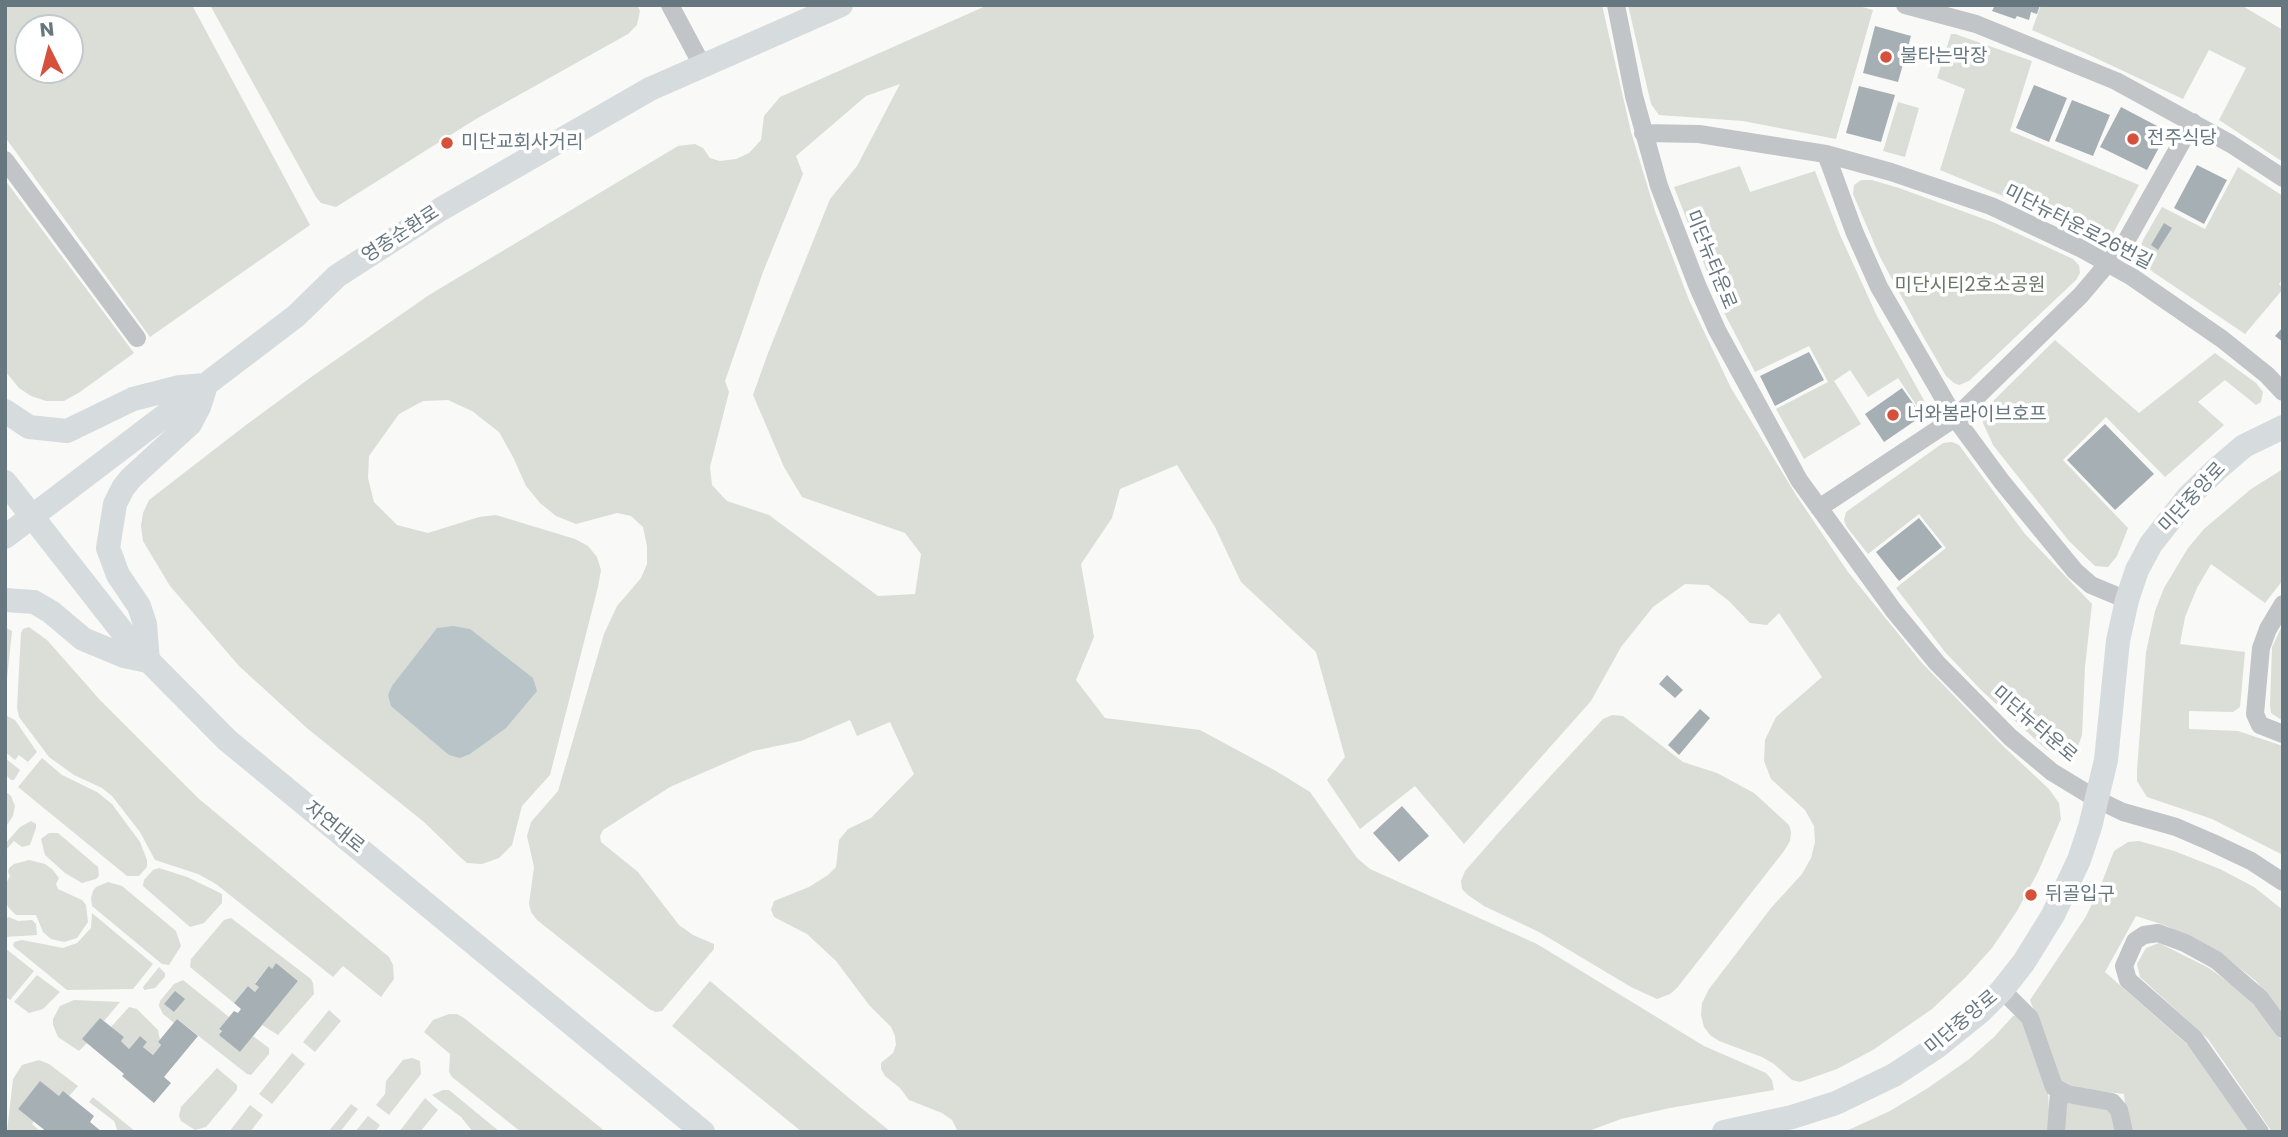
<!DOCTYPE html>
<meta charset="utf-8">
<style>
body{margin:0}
#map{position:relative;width:2288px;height:1137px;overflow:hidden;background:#f9f9f7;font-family:Poppins,sans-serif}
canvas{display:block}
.frame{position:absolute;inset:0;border:7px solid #66777f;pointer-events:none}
.north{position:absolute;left:14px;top:14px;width:70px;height:70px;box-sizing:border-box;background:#fff;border:2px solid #c2c9cc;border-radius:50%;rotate:354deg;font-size:19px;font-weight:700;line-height:28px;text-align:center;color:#66777f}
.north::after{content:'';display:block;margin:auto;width:24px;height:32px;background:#d6513b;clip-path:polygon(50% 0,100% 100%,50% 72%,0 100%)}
</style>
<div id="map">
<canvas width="2288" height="1137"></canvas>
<div class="frame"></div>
<div class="north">N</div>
</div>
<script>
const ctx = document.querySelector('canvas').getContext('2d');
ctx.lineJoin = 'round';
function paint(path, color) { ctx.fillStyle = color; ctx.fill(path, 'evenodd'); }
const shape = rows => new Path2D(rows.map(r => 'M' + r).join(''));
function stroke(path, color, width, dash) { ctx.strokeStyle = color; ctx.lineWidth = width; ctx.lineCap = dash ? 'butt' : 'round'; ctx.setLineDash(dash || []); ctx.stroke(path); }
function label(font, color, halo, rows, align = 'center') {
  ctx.font = font + ' Poppins,"Noto Sans KR",sans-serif'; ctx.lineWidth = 7; ctx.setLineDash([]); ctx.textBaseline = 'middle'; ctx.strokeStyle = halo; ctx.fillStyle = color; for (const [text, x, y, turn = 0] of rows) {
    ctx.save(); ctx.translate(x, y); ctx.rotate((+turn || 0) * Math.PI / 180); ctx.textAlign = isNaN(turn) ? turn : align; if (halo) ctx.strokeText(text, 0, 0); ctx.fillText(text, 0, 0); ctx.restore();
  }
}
paint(shape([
 [5,5,192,5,310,225,150,337,5,137],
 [28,28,70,28,70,70,28,70],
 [210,5,637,5,640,11,637,25,628,34,476,119,336,207,321,203,316,197],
 [988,5,1602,5,1631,132,1655,211,1689,300,1731,388,1796,495,1848,572,1922,663,2002,745,2049,789,2059,803,2061,819,2038,872,2017,911,1992,948,1965,978,1932,1009,1873,1050,1837,1069,1800,1082,1792,1080,1774,1064,1762,1057,1719,1041,1710,1035,1704,1027,1701,1015,1702,1003,1709,989,1771,908,1802,874,1811,858,1815,842,1814,826,1805,810,1771,779,1764,761,1765,740,1776,717,1822,677,1779,613,1767,625,1750,623,1729,601,1708,585,1685,584,1653,607,1621,647,1591,701,1464,844,1415,786,1360,829,1327,780,1345,757,1316,652,1241,582,1215,527,1177,465,1120,489,1112,518,1081,564,1094,637,1076,680,1105,718,1200,730,1276,771,1310,792,1357,858,1370,869,1537,944,1704,1046,1766,1073,1772,1080,1774,1090,1670,1108,1621,1119,1586,1132,958,1132,952,1120,942,1113,909,1100,900,1088,885,1076,881,1069,881,1063,893,1053,896,1045,895,1036,891,1027,869,1005,836,961,807,934,774,917,771,910,774,901,809,887,828,875,836,867,839,840,848,829,871,818,914,774,890,722,857,736,850,720,801,741,753,751,670,787,603,830,600,836,601,842,638,872,679,925,693,935,714,944,714,949,662,1011,656,1012,649,1009,537,920,531,912,529,904,534,867,527,836,531,822,558,791,604,634,617,606,641,578,647,564,647,546,643,527,631,516,617,513,576,524,556,516,540,503,526,486,513,457,499,432,472,411,448,400,423,401,399,414,369,456,368,478,374,502,397,525,428,533,479,517,496,515,575,539,588,546,597,557,601,570,598,587,550,775,522,806,512,845,499,858,482,864,467,863,460,857,424,822,308,729,239,666,170,586,143,541,141,526,143,513,149,500,246,425,314,375,429,295,678,146,695,144,703,148,710,158,720,161,736,159,749,153,761,140,764,116,780,97],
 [900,84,857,166,830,199,768,353,753,395,784,467,802,497,905,533,921,554,915,594,878,596,769,515,727,501,712,485,710,467,729,392,725,381,763,272,803,174,796,156,866,96],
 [1628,5,1855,5,1873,10,1836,139,1743,121,1659,115,1651,104],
 [2041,5,2241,5,2283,30,2283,162,2219,120,2246,68,2209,50,2183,99,2085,53,2032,30],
 [1951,34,1955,34,2032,61,2010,131,2139,185,2109,241,2101,241,2032,208,1940,170,1965,89,1937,78],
 [1898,102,1919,108,1905,157,1883,151],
 [1740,166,1750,192,1815,171,1840,235,1877,316,1925,402,1926,409,1923,415,1898,378,1868,397,1850,370,1834,381,1861,424,1804,459,1776,409,1828,382,1809,346,1755,372,1720,305,1674,187],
 [2238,167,2283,196,2283,278,2279,284,2283,289,2245,334,2153,272,2142,262,2139,252,2143,240,2162,207,2205,229],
 [5,180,134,353,80,392,64,401,46,401,31,396,19,388,5,371],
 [1861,180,1872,180,1899,188,1995,223,2073,259,2079,265,2080,273,2076,280,1969,381,1959,385,1954,383,1946,376,1924,338,1880,257,1853,194,1854,185],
 [2055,340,2139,413,2215,353,2256,383,2263,392,2261,402,2256,405,2225,380,2198,402,2224,425,2165,477,2106,417,2063,460,2128,528,2117,556,2108,567,2095,566,2069,541,1993,445,1983,423,1983,416,1991,403],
 [1952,442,1959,445,2025,534,2092,604,2085,667,2082,735,2076,752,2071,756,2063,757,2047,750,1982,691,1945,652,1896,588,1946,548,1919,514,1868,554,1846,526,1844,520,1846,512,1943,443],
 [2283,469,2283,580,2265,603,2211,564,2197,588,2185,617,2180,644,2245,652,2240,707,2233,712,2189,711,2189,729,2238,731,2283,746,2283,855,2212,819,2147,797,2137,781,2137,770,2146,652,2155,611,2164,588,2188,548,2204,529,2251,489],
 [2283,624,2283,721,2271,713,2270,704,2272,647],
 [5,627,12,631,5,698],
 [29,627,47,640,100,700,198,798,389,957,393,965,394,979,381,997,343,966,333,977,216,884,198,874,155,860,140,832,112,796,102,788,74,775,49,757,19,717,17,708,21,633,23,629],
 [5,715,15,720,37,752,28,762,19,755,15,760,5,752],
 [1612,715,1623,716,1683,762,1717,773,1754,793,1789,825,1791,832,1790,841,1784,851,1677,988,1670,994,1657,999,1631,987,1539,932,1484,906,1468,895,1462,889,1461,881,1465,871,1500,831,1603,719],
 [5,758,20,770,14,780,11,780,5,774],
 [42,758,62,775,97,792,112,804,140,842,147,860,147,867,139,876,127,876,18,787],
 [5,791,11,796,15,806,13,816,5,828],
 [31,821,36,824,36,828,30,845,22,847,14,841,5,851,5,844,20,827],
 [49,833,58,833,64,838,98,867,99,876,96,879,82,883,65,873,45,855,41,839],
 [2139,841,2174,851,2220,869,2254,887,2283,910,2283,1015,2256,981,2220,953,2167,926,2136,916,2105,972,2190,1047,2250,1132,2128,1132,2124,1094,2069,1088,2061,1084,2030,1000,2085,918,2099,890,2114,851,2128,842],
 [29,860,45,864,52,869,59,878,56,884,58,889,82,900,86,905,88,922,77,938,64,942,51,939,43,932,36,915,16,915,9,908,5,901,5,885,10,876,8,872,9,868,14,864],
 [159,868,187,877,210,888,222,894,222,903,204,923,190,927,143,886,144,880,153,870],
 [108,882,122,886,176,931,181,946,169,965,162,964,92,906,91,898,93,891,96,887],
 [92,913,153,964,133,989,67,990,13,946,14,942,22,940,63,948,77,943,91,928],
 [9,917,18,921,32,920,36,924,37,935,5,937,5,919],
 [231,918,311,979,313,983,314,994,278,1035,262,1025,298,981,276,963,272,969,269,967,255,983,259,987,255,992,248,986,234,1003,190,967,191,959,224,920],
 [2159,943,2209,968,2239,990,2255,1006,2283,1042,2283,1132,2272,1132,2208,1039,2140,977,2137,964,2146,948],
 [5,948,34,971,10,1000,5,996],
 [159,967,165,973,165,977,155,988,144,990,143,987],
 [37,975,60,992,43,1009,29,1013,14,1002],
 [183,980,229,1017,219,1029,240,1052,253,1036,269,1048,269,1054,251,1075,247,1074,177,1019,174,1023,163,1014,159,1006,160,1001,174,984],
 [710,981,849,1098,891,1132,802,1132,672,1026],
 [74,1000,120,1002,104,1021,100,1018,83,1039,87,1043,79,1051,58,1037,53,1025,53,1019,60,1006],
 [129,1007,137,1009,158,1030,160,1040,158,1042,161,1045,153,1055,143,1047,147,1042,140,1036,129,1049,121,1041,124,1037,111,1027],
 [329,1010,341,1021,315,1052,303,1042],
 [449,1014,457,1014,464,1018,606,1132,521,1132,452,1077,449,1072,450,1054,424,1032,433,1020],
 [2018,1015,2024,1020,2048,1091,2050,1132,1844,1132,1890,1111,1928,1088,1968,1060,1994,1037,2013,1016],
 [292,1053,305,1064,272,1104,259,1094],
 [412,1058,420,1061,421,1074,389,1115,376,1105,385,1094,386,1081,403,1060],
 [39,1060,49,1064,78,1086,69,1096,59,1096,40,1082,18,1109,34,1121,32,1124,41,1132,7,1132,13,1079,22,1065],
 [217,1068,237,1085,237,1090,206,1127,195,1130,181,1121,179,1116,181,1107],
 [443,1090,449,1090,500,1132,473,1132,461,1117,432,1095],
 [93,1097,136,1132,118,1132,114,1121,89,1102],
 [425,1098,438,1110,420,1132,399,1132],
 [2067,1103,2110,1109,2117,1132,2061,1132,2064,1105],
 [351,1104,358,1109,340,1132,328,1132],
 [250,1105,263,1115,250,1132,229,1132],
 [368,1116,380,1125,375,1132,355,1132]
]), '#daded7');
paint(shape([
 [453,626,470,629,533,678,537,691,506,728,470,754,460,758,449,755,391,706,388,695,392,686,437,628]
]), '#b8c4c7');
paint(shape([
 [1995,5,2040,5,2037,14,2031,12,2029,20,2017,16,2015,19,1992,11],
 [1875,26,1911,36,1898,82,1863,73],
 [2034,85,2067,98,2049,142,2016,128],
 [1859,86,1895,95,1881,142,1846,133],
 [2072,100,2110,115,2093,156,2055,141],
 [2121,107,2159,127,2163,140,2147,170,2100,147],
 [2197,165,2227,180,2204,224,2174,208],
 [2164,223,2172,228,2158,250,2151,245],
 [2283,327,2283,342,2275,336],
 [1809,352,1824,380,1775,406,1760,376],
 [1902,388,1922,416,1884,442,1865,414],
 [2105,424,2154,474,2115,510,2067,460],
 [1919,518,1942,547,1899,581,1876,552],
 [1667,675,1683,690,1675,698,1659,684],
 [1700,709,1710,718,1679,755,1668,745],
 [1402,806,1429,836,1399,862,1373,833],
 [276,963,298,981,240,1052,219,1035,222,1031,219,1029,234,1011,238,1013,241,1009,234,1003,248,986,255,992,259,987,255,984,269,966,272,969],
 [175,991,185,999,174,1012,164,1004],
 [100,1018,124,1037,121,1041,129,1049,140,1036,147,1042,143,1047,153,1055,161,1045,158,1042,177,1019,198,1036,164,1077,171,1083,154,1103,122,1076,124,1074,82,1039],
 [40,1081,59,1096,63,1091,94,1116,90,1122,102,1132,47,1132,18,1109]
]), '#a6afb3');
stroke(shape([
 [670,5,702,65],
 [1616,5,1634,96,1659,186,1697,285,1717,330,1799,480,1894,611,1937,663,2010,737,2052,772,2098,800,2123,812,2176,827,2213,843,2251,861,2283,882],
 [1905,5,1976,24,2116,81,2231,144,2283,178],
 [1643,133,1699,134,1826,154,1891,172,1991,206,2080,248,2132,277,2222,339,2267,375,2283,392],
 [1826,154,1854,231,1879,287,1955,418,2002,482,2075,571,2091,585,2127,600],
 [5,160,137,338],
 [1819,508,1955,418,2081,295,2125,243,2193,122],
 [2283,604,2268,629,2261,648,2255,714,2260,725,2283,734],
 [2002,990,2030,1018,2054,1087,2067,1094,2112,1102,2119,1110,2124,1132],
 [2056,1132,2059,1092],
 [2260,1132,2194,1038,2128,980,2124,966,2135,941,2144,935,2158,933,2185,943,2216,960,2260,998,2283,1029]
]), '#c1c5c8', 18);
stroke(shape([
 [5,411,29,427,67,431,133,399,180,387,206,385,199,407,190,424,131,478,123,488,115,504,108,548,118,575,139,606,145,624,148,661,124,656,83,639,51,612,34,602,5,600],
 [5,482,132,644,227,740,703,1132],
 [5,537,296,316,337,276,441,209,650,89,841,5],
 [1724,1132,1792,1117,1836,1103,1894,1075,1938,1046,1980,1012,2002,990,2024,962,2053,915,2079,860,2090,827,2106,760,2118,641,2127,600,2137,570,2151,544,2188,497,2217,469,2244,446,2283,427]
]), '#d6dbdd', 24);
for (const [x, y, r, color] of [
 [1886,57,7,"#d6513b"],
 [2133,139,7,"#d6513b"],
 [447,143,7,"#d6513b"],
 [1893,415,7,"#d6513b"],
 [2031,895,7,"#d6513b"]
]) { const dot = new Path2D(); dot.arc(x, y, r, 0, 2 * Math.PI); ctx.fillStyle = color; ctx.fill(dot); stroke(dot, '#fff', 2.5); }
label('19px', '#66777f', '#fff', [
 ["불타는막장",1900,57],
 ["전주식당",2147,139],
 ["미단교회사거리",461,143],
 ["너와봄라이브호프",1907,415],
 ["뒤골입구",2045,895]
], 'left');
label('19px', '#66777f', '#fff', [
 ["미단뉴타운로26번길",2078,228,27],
 ["영종순환로",401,235,-33],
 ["미단뉴타운로",1710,260,68],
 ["미단중앙로",2193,498,-47],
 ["미단뉴타운로",2034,725,41],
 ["자연대로",334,828,39],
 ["미단중앙로",1962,1023,-40]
]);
label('19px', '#6a7865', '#fff', [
 ["미단시티2호소공원",1970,286]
]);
</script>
